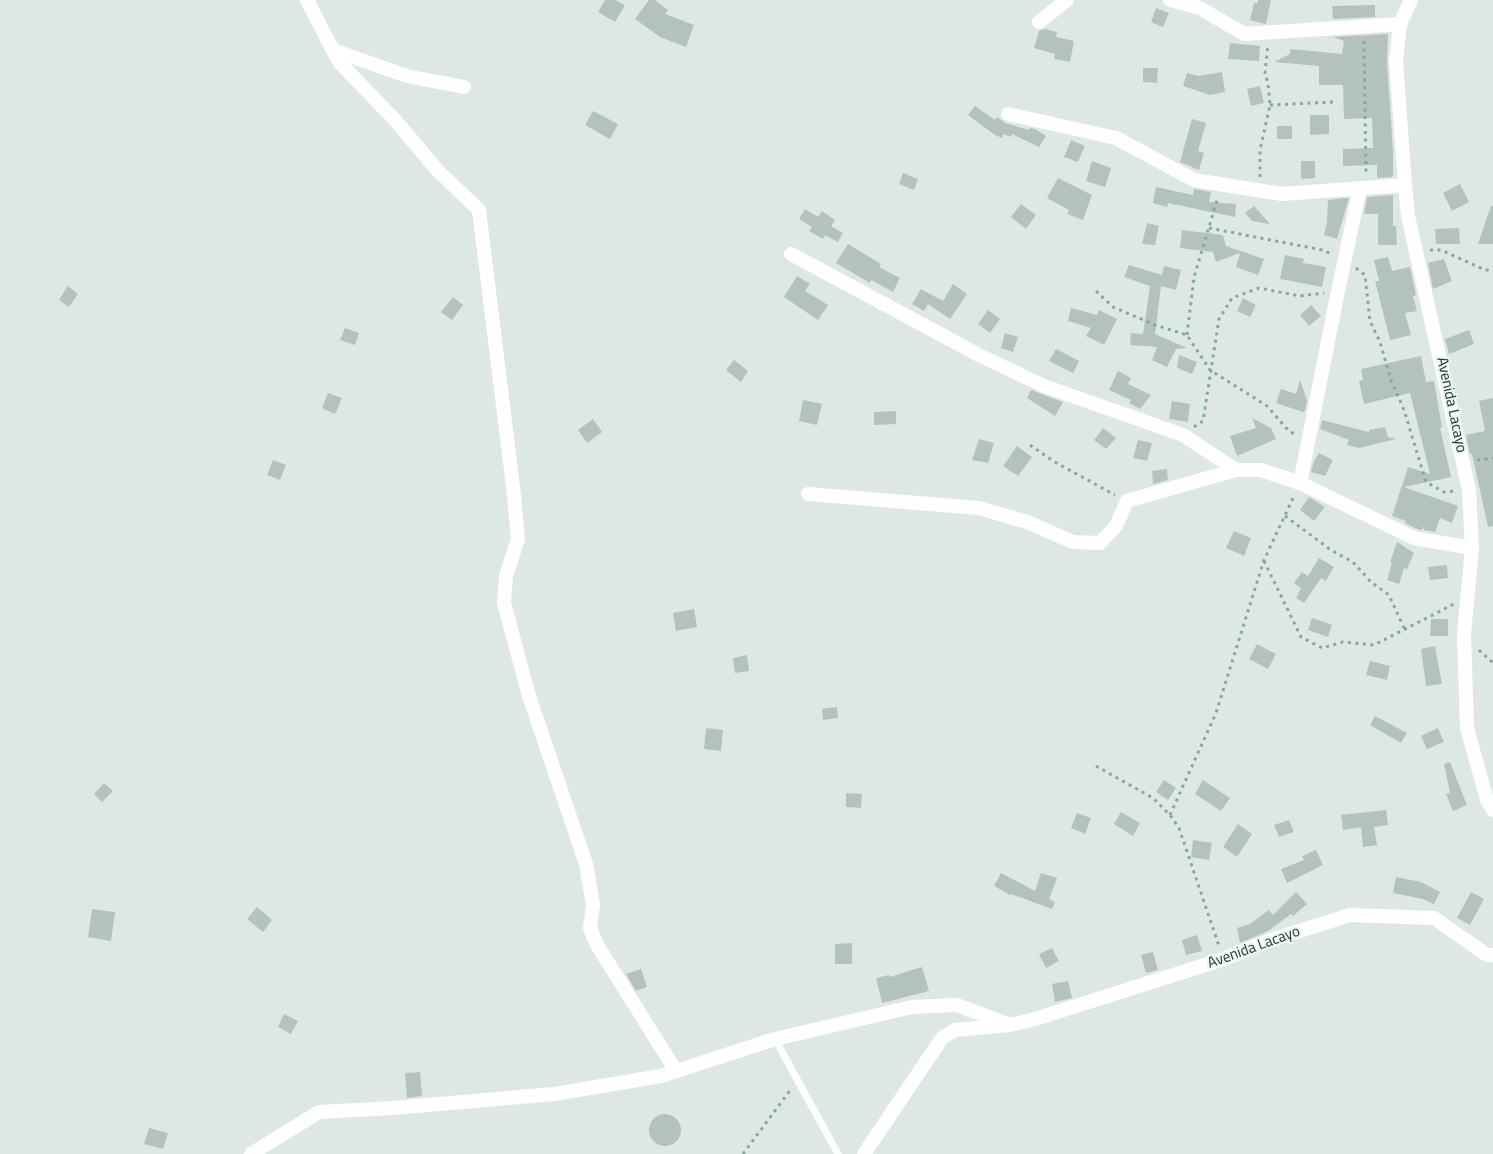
<!DOCTYPE html>
<style>
body{margin:0}
canvas{display:block;background:#dde8e3}
</style>
<canvas width="1493" height="1154"></canvas>
<script>
const ctx = document.querySelector('canvas').getContext('2d');
ctx.lineJoin = 'round';
function paint(path, color) { ctx.fillStyle = color; ctx.fill(path, 'evenodd'); }
const shape = rows => new Path2D(rows.map(r => 'M' + r).join(''));
function stroke(path, color, width, dash) { ctx.strokeStyle = color; ctx.lineWidth = width; ctx.lineCap = dash ? 'butt' : 'round'; ctx.setLineDash(dash || []); ctx.stroke(path); }
function label(font, color, halo, rows, align = 'center') {
  ctx.font = font + ' "Titillium Web",sans-serif'; ctx.lineWidth = 4.5; ctx.setLineDash([]); ctx.textBaseline = 'middle'; ctx.strokeStyle = halo; ctx.fillStyle = color; for (const [text, x, y, turn = 0] of rows) {
    ctx.save(); ctx.translate(x, y); ctx.rotate((+turn || 0) * Math.PI / 180); ctx.textAlign = isNaN(turn) ? turn : align; if (halo) ctx.strokeText(text, 0, 0); ctx.fillText(text, 0, 0); ctx.restore();
  }
}
paint(shape([
 [605,0,615,0,625,5,615,22,598,12],
 [649,0,655,0,668,10,665,14,694,25,686,47,660,37,635,19],
 [1258,0,1271,0,1266,24,1250,20,1254,3,1258,3],
 [1375,5,1375,17,1333,19,1332,6],
 [1156,8,1169,13,1163,27,1151,22],
 [1045,29,1057,32,1056,37,1074,41,1070,62,1054,59,1055,54,1034,48,1039,31],
 [1388,34,1387,62,1393,151,1393,175,1392,177,1377,178,1377,165,1343,166,1343,149,1373,148,1372,118,1344,119,1343,85,1319,85,1319,66,1274,62,1290,54,1290,49,1342,54,1344,41,1333,37],
 [1230,43,1260,46,1259,61,1228,59],
 [1143,68,1158,68,1157,83,1143,82],
 [1222,72,1225,92,1210,95,1183,86,1187,73,1198,76],
 [1260,86,1264,103,1251,106,1247,89],
 [975,106,995,120,997,117,1005,123,1029,130,1030,128,1035,129,1046,136,1039,147,1012,134,1011,137,1003,134,1002,138,995,135,968,115],
 [593,111,618,124,610,139,585,125],
 [1310,115,1329,115,1329,134,1310,135],
 [1192,119,1206,123,1198,151,1204,153,1199,170,1180,162],
 [1277,126,1292,126,1292,139,1277,139],
 [1071,140,1085,146,1078,162,1064,157],
 [1092,161,1111,168,1105,187,1086,181],
 [1301,161,1315,161,1315,178,1301,179],
 [903,173,918,179,914,190,899,184],
 [1058,178,1092,195,1083,220,1067,214,1069,210,1047,198],
 [1460,184,1469,202,1452,211,1443,193],
 [1156,187,1193,195,1194,189,1211,192,1209,202,1236,204,1235,217,1168,203,1167,207,1153,203],
 [1393,195,1393,226,1396,226,1397,245,1378,245,1378,214,1364,214,1367,197],
 [1344,198,1349,198,1337,239,1324,235,1327,222,1328,200],
 [1021,204,1036,215,1026,229,1011,217],
 [1254,206,1270,224,1252,221,1245,213],
 [1491,206,1493,206,1493,244,1478,244],
 [805,209,818,217,822,211,835,220,831,226,843,233,838,242,825,235,823,239,809,231,812,227,799,219],
 [1147,223,1159,226,1155,245,1142,244],
 [1459,228,1460,244,1436,244,1435,229],
 [1182,230,1223,235,1226,246,1264,259,1258,275,1236,267,1240,253,1216,262,1213,252,1180,248],
 [848,244,881,264,879,267,900,278,893,292,871,280,870,283,836,263],
 [1285,255,1304,259,1303,263,1326,267,1322,287,1280,279],
 [1388,257,1392,271,1410,267,1416,295,1413,296,1417,311,1405,313,1411,335,1390,340,1375,281,1379,281,1374,260],
 [1444,259,1452,281,1433,289,1428,263],
 [1129,265,1162,275,1161,278,1164,266,1181,270,1176,290,1161,286,1155,334,1187,348,1176,349,1167,367,1152,360,1157,347,1130,345,1131,333,1143,334,1150,286,1124,277],
 [797,276,810,284,805,291,828,305,818,320,784,297],
 [953,284,967,294,950,319,928,304,924,311,912,304,921,289,943,301],
 [68,286,78,294,69,307,59,300],
 [453,297,463,305,452,320,441,312],
 [1243,298,1256,305,1250,317,1237,311],
 [1311,305,1321,316,1309,326,1300,315],
 [1071,308,1097,315,1099,310,1117,319,1104,345,1086,336,1091,328,1068,321],
 [988,310,1000,319,990,333,978,324],
 [345,328,359,333,355,345,340,340],
 [1469,330,1474,344,1449,354,1445,339],
 [1005,333,1018,337,1013,352,1001,348],
 [1056,349,1079,361,1073,373,1049,361],
 [1179,355,1197,362,1192,374,1177,368],
 [1421,356,1426,382,1434,381,1442,427,1440,428,1451,477,1404,487,1458,506,1452,523,1440,518,1435,532,1424,530,1424,526,1422,530,1417,529,1405,523,1406,521,1392,516,1408,467,1430,474,1410,393,1364,404,1359,381,1363,380,1361,369],
 [734,360,748,371,741,382,726,370],
 [1118,371,1131,378,1128,384,1151,395,1140,409,1129,403,1131,400,1109,390],
 [1300,380,1307,400,1305,411,1303,412,1276,403,1281,389,1296,394],
 [1031,390,1063,402,1055,416,1027,398],
 [328,393,342,398,335,414,322,408],
 [1493,398,1493,526,1488,527,1472,454,1470,454,1466,435,1485,431,1479,401],
 [803,400,822,404,817,425,799,421],
 [1172,401,1190,404,1188,422,1169,419],
 [896,411,896,424,874,425,874,412],
 [1252,418,1271,428,1276,439,1237,456,1230,436,1256,428],
 [593,419,602,432,587,443,578,430],
 [1322,420,1369,432,1369,430,1385,427,1388,437,1396,439,1359,448,1347,445,1349,440,1320,429],
 [1103,428,1116,438,1106,449,1094,440],
 [979,439,994,443,988,463,972,460],
 [1138,440,1152,443,1147,461,1133,458],
 [1017,446,1032,457,1018,476,1003,466],
 [1319,453,1333,460,1325,476,1311,472,1314,461],
 [273,460,286,465,280,480,267,475],
 [1167,469,1168,480,1153,484,1152,471],
 [1309,497,1325,507,1314,521,1300,510],
 [1234,531,1251,538,1244,556,1226,548],
 [1397,542,1414,553,1407,569,1404,568,1399,584,1387,580,1392,563,1390,562],
 [1319,558,1334,567,1326,581,1321,578,1304,603,1296,598,1301,588,1294,583,1302,572,1308,576],
 [1447,565,1448,578,1430,580,1428,567],
 [694,609,697,627,676,631,673,613],
 [1312,618,1332,625,1328,637,1308,630],
 [1431,619,1448,619,1448,636,1430,636],
 [1257,644,1276,654,1268,669,1249,659],
 [1435,646,1442,684,1426,686,1421,649],
 [747,655,749,671,735,673,733,658],
 [1370,661,1390,666,1387,680,1366,675],
 [837,707,838,718,823,720,822,709],
 [1375,716,1407,733,1401,743,1370,725],
 [706,728,723,730,721,751,704,749],
 [1438,728,1444,742,1427,749,1421,736],
 [1450,762,1467,805,1453,811,1446,794,1450,793,1444,764],
 [1164,780,1176,788,1168,800,1156,792],
 [1203,780,1230,798,1221,811,1195,794],
 [104,783,113,791,102,802,94,794],
 [846,793,862,794,861,808,846,807],
 [1386,810,1388,825,1374,827,1377,845,1363,847,1361,827,1343,830,1341,815],
 [1121,812,1140,823,1133,836,1114,824],
 [1077,813,1091,818,1085,834,1071,828],
 [1289,820,1294,832,1279,837,1274,825],
 [1238,824,1252,834,1237,857,1223,847],
 [1193,840,1212,843,1209,860,1191,857],
 [1316,850,1323,865,1287,883,1281,869,1304,860,1302,856],
 [1001,873,1035,891,1041,873,1057,878,1049,899,1055,902,1052,909,1011,894,1010,895,994,886],
 [1396,877,1421,882,1440,892,1434,904,1423,899,1393,893],
 [1296,892,1307,904,1293,916,1291,914,1268,931,1240,943,1237,928,1250,924,1269,910,1273,915],
 [1471,892,1484,899,1470,925,1457,918],
 [257,907,272,920,263,932,247,919],
 [92,909,115,912,111,941,88,937],
 [1197,935,1202,951,1186,955,1182,940],
 [852,943,852,964,835,964,835,944],
 [1052,948,1059,961,1046,968,1039,954],
 [1153,952,1158,970,1146,973,1141,955],
 [922,967,929,991,882,1003,876,978,889,975,890,977],
 [641,969,647,987,636,991,626,974],
 [1068,981,1072,998,1055,1002,1052,984],
 [284,1014,298,1021,291,1034,278,1027],
 [420,1072,422,1096,407,1098,405,1073],
 '649 1130a16 16 0 1 1 32 0a16 16 0 1 1-32 0Z',
 [149,1128,168,1133,163,1149,144,1144]
]), '#b3c3bb');
stroke(shape([
 [1364,41,1366,175],
 [1270,105,1334,102],
 [1260,177,1260,150,1270,105,1268,84,1265,73,1268,44],
 [1209,228,1322,250,1332,254],
 [1430,250,1441,250,1485,270,1493,270],
 [1356,268,1365,275,1370,321,1380,342,1391,380,1404,410,1426,482,1444,492,1455,491],
 [1096,291,1113,307,1155,325,1187,335,1210,370,1267,406,1288,430,1297,436],
 [1187,335,1194,277,1218,197],
 [1194,427,1203,421,1219,319,1232,298,1259,288,1300,296,1324,293],
 [1030,445,1053,461,1115,495],
 [1477,460,1493,458],
 [1285,516,1331,550,1353,562,1371,582,1389,595,1404,628],
 [1264,561,1301,637,1322,648,1343,642,1374,645,1454,604],
 [1479,650,1493,663],
 [1096,766,1153,798,1170,815,1179,828,1219,946],
 [1170,815,1216,713,1264,560,1294,496],
 [743,1154,791,1089]
]), '#80aa99', 3, [3, 4.5]);
stroke(shape([
 [775,1039,838,1154]
]), '#fff', 7);
stroke(shape([
 [307,0,339,62,395,120,438,171,479,210,514,495,518,539,506,576,504,603,529,696,586,864,593,905,590,928,597,945,676,1071],
 [1170,0,1200,8,1244,34,1400,24],
 [1411,0,1400,24,1396,61,1405,185,1408,216,1469,490,1472,548,1464,634,1467,728,1487,800,1493,810],
 [1039,22,1067,0],
 [333,50,407,76,464,87],
 [1008,114,1116,138,1194,180,1282,194,1405,185],
 [791,254,979,355,1044,386,1183,435,1236,470],
 [1300,483,1338,291,1360,188],
 [808,494,979,508,1027,522,1073,542,1100,543,1116,526,1127,501,1236,470,1261,470,1300,483,1414,538,1472,548],
 [251,1154,319,1112,393,1108,554,1094,661,1076,775,1039,912,1007,957,1005,1010,1025],
 [864,1154,942,1038,955,1030,1010,1025,1035,1019,1224,959,1268,941,1350,915,1434,918,1487,955,1493,955]
]), '#fff', 14);
label('15px', '#20372f', '#edf5f1', [
 ["Avenida Lacayo",1451,405,78],
 ["Avenida Lacayo",1254,948,-20]
]);
</script>
